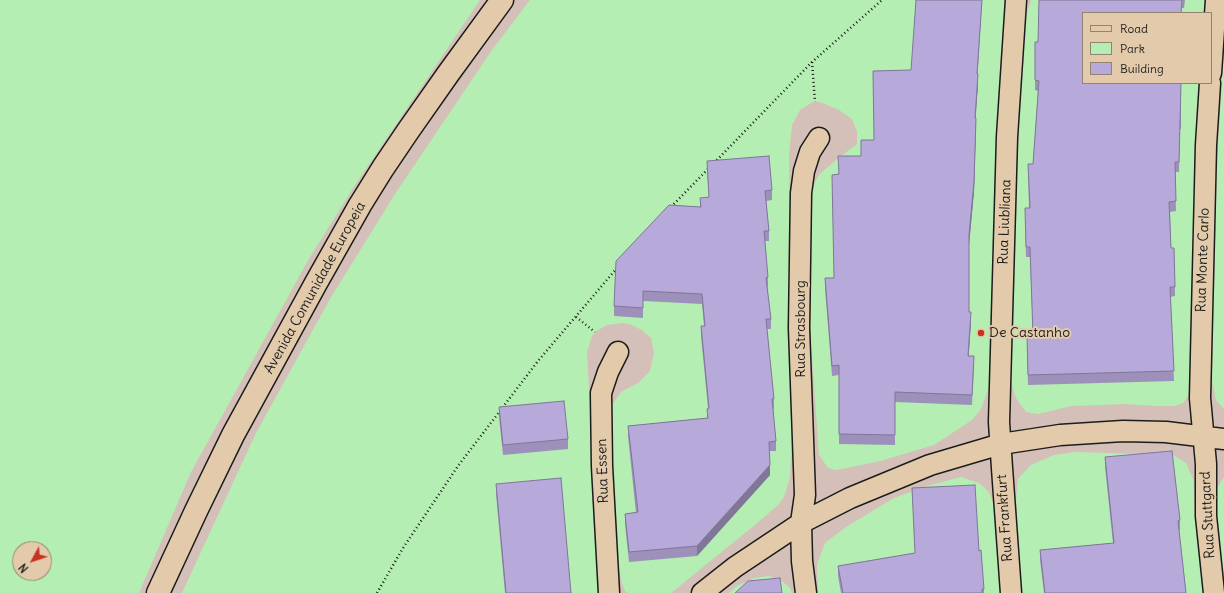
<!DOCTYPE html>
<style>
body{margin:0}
#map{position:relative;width:1224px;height:593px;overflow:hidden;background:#d5c0b9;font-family:Delius,sans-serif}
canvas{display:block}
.legend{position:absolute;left:1082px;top:12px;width:130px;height:72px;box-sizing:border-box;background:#e2caab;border:1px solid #938472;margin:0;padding:5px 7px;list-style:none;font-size:12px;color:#1c1c1c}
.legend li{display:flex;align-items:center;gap:8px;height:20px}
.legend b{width:20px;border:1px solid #938472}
.north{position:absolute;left:12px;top:541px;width:40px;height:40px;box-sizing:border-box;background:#e2caab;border:1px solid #938472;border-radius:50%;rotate:230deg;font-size:11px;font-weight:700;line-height:16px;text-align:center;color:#1c1c1c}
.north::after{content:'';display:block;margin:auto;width:14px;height:18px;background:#c8321e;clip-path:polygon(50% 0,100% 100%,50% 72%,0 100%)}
</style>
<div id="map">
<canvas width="1224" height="593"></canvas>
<ul class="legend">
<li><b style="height:5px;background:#e2caab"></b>Road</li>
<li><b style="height:11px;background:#b4eeb3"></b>Park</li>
<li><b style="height:11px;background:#b7a9d9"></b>Building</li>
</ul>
<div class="north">N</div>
</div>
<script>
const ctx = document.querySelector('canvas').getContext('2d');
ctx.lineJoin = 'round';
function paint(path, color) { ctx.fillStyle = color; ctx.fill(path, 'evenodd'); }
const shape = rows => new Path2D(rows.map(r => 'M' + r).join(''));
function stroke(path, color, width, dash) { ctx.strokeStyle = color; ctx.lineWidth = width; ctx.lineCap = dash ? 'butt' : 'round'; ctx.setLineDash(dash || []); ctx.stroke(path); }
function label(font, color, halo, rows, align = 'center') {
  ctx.font = font + ' Delius,sans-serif'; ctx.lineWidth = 4; ctx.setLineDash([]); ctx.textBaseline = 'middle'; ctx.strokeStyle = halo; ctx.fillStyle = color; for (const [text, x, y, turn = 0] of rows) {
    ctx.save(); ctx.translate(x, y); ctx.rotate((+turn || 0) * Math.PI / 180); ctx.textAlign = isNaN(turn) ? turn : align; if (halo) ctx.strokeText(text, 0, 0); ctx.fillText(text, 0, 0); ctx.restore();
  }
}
paint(shape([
 [0,0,480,0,355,185,310,257,191,472,139,593,0,593],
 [20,549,44,549,44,573,20,573],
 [530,0,1005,0,996,177,991,331,994,373,981,409,972,420,934,445,880,461,837,470,828,468,819,455,810,328,812,196,814,185,819,175,836,160,857,144,857,131,852,119,839,110,820,102,813,102,800,110,792,125,789,155,792,431,790,477,784,497,778,505,756,524,671,593,628,593,625,591,622,583,617,559,609,415,614,402,621,392,638,383,650,371,654,353,651,338,642,330,629,324,622,323,607,325,595,332,592,336,587,352,600,593,182,593,256,433,330,299,395,194,492,50],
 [1031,0,1205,0,1204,13,1083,13,1083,83,1199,83,1197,108,1190,386,1189,395,1183,403,1174,406,1157,406,1125,404,1071,406,1038,414,1026,412,1016,398,1011,383,1013,273,1023,25],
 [1224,50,1224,409,1216,400,1212,381,1217,161],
 [1076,452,1173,455,1186,463,1193,479,1195,511,1203,593,1021,593,1016,500,1018,479,1031,465,1054,455],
 [961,477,979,483,989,492,994,506,1002,593,818,593,817,565,825,543,846,527,894,498,927,486],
 [1224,477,1224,592,1216,513,1217,488],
 [769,576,782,581,790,588,792,593,729,593,735,587,754,578]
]), '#b4eeb3');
const street = shape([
 [1211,73,1216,0],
 [1210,83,1206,145,1200,398,1206,464,1206,516,1214,593],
 [609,593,602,466,601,393,608,372,618,352],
 [702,593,735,567,801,523,850,498,930,465,1001,444,1060,435,1123,431,1166,432,1224,439],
 [806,593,802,561,801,523,805,495,799,328,801,193,804,171,810,152,819,138],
 [1011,593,1002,468,999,422,1007,137,1016,0]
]);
const secondary = shape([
 [158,593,196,511,233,435,316,283,360,205,383,168,408,131,448,74,502,0]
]);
stroke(street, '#1c1c1c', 23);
stroke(secondary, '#1c1c1c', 25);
stroke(shape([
 [812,62,815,102],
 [714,163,812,62,882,0],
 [671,207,708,169],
 [576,317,595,332],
 [377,593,403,548,458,466,538,361,617,268]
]), '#1c1c1c', 2.5, [1, 3]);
stroke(street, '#e2caab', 20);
stroke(secondary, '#e2caab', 22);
paint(shape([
 [982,0,977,74,978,84,975,118,976,128,974,192,969,245,969,312,971,322,968,356,974,366,972,405,895,402,895,445,839,444,839,375,832,376,825,288,825,278,834,278,838,174,861,156,874,140,911,70],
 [1039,0,1185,0,1184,8,1083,13,1181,83,1181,129,1180,129,1179,172,1175,172,1176,211,1170,212,1171,248,1174,248,1175,296,1170,297,1174,381,1028,385,1027,346,1033,336,1030,257,1026,257,1025,218,1029,208,1028,164,1033,164,1038,91,1035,90,1035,42,1038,42],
 [707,161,772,190,772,200,766,201,769,231,769,241,765,241,768,277,768,287,767,287,771,319,771,329,767,329,774,399,774,409,773,409,776,441,776,451,769,451,770,475,697,556,629,562,625,524,625,514,636,513,628,436,628,426,707,418,707,409,708,408,701,336,701,326,704,326,702,304,643,301,643,318,614,316,614,306,700,207,700,198,709,197,707,171],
 [499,407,568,439,568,449,503,455,499,417],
 [1105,457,1180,520,1180,530,1179,530,1186,593,1044,593,1040,560,1040,550,1113,543,1105,467],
 [496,484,571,593,505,593,496,494],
 [912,488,979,551,984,589,984,593,841,593,838,576,838,566,915,553]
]), '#9d91bb');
paint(shape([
 [982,0,977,84,977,74],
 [978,74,978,84,975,128,975,118],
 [976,118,974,192,969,245,969,235],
 [971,312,971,322,968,366,968,356],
 [770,465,770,475,697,556,697,546]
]), '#807698');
const building = shape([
 [916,0,982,0,977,74,978,74,975,118,976,118,974,182,969,235,969,312,971,312,968,356,974,356,972,395,895,392,895,435,839,434,839,365,832,366,825,278,834,278,832,175,839,174,838,156,861,156,861,140,874,140,873,71,911,70,916,0],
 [1039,0,1182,0,1181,13,1083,13,1083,83,1181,83,1179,162,1175,162,1176,201,1169,202,1171,248,1174,248,1175,287,1170,287,1174,371,1028,375,1027,336,1033,336,1030,247,1026,247,1025,208,1030,208,1028,164,1033,164,1039,81,1035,80,1035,42,1038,42,1039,0],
 [769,156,772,190,765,191,769,231,764,231,768,277,766,278,771,319,766,319,774,399,772,399,776,441,769,442,770,465,697,546,629,552,625,514,638,512,628,426,708,418,707,409,709,408,701,326,705,326,702,294,643,291,643,308,614,306,616,261,669,205,701,207,700,198,709,197,707,161,769,156],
 [564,401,568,439,503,445,499,407,564,401],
 [1172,451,1180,520,1178,521,1186,593,1045,593,1040,550,1114,543,1105,457,1172,451],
 [561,478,571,593,506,593,496,484,561,478],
 [975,485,979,551,981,550,984,589,982,589,982,593,843,593,838,566,915,553,912,488,975,485],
 [780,578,782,593,735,593,748,581,780,578]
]);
paint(building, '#b7a9d9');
stroke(building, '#807698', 1);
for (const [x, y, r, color] of [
 [981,333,4,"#c8321e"]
]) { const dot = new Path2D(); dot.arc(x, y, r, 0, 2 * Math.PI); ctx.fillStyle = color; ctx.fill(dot); stroke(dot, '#e2caab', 1.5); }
label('14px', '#1c1c1c', '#e2caab', [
 ["Rua Liubliana",1005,222,-88],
 ["Rua Monte Carlo",1203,260,-88],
 ["Avenida Comunidade Europeia",315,288,-61],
 ["Rua Strasbourg",801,329,-90],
 ["Rua Essen",603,471,-92],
 ["Rua Stuttgard",1208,515,-93],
 ["Rua Frankfurt",1005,518,-94]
]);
label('14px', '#1c1c1c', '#e2caab', [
 ["De Castanho",989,333]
], 'left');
</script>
